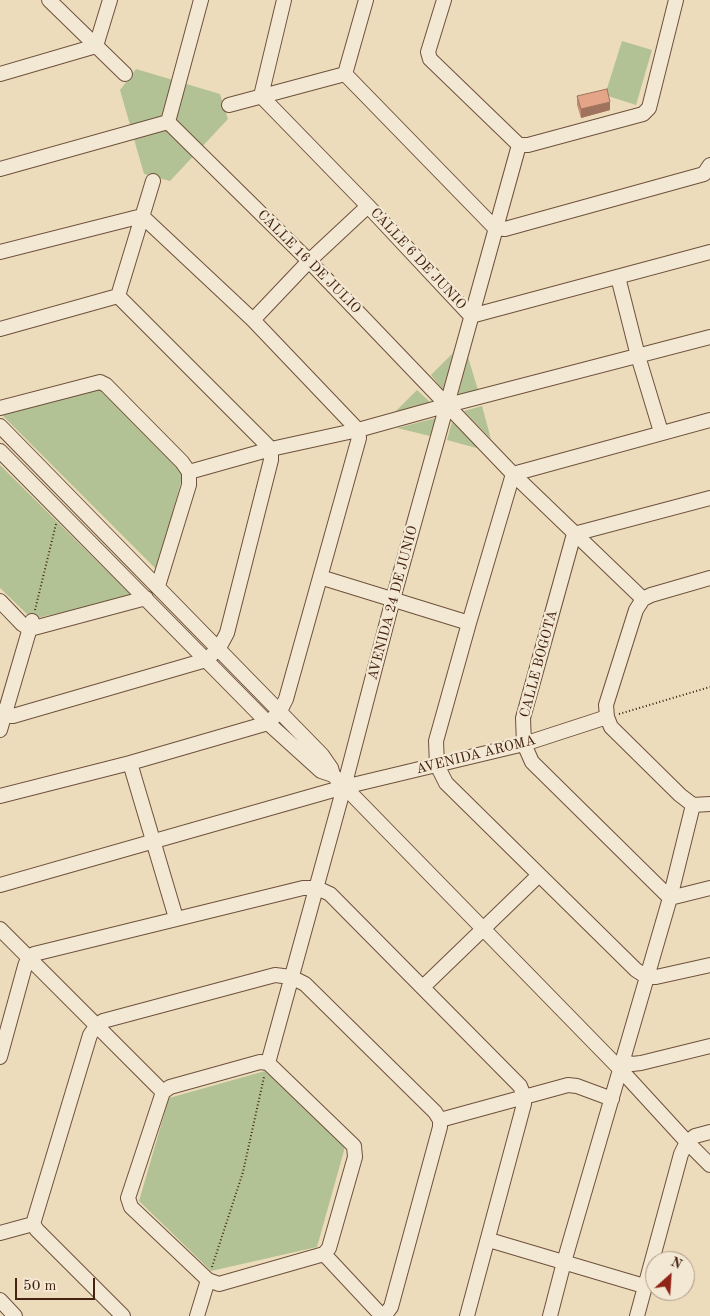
<!DOCTYPE html>
<style>
body{margin:0}
#map{position:relative;width:710px;height:1316px;overflow:hidden;background:#ecdcbb;font-family:"Old Standard TT",serif}
canvas{display:block}
.north{position:absolute;left:645px;top:1251px;width:50px;height:50px;box-sizing:border-box;background:#f3e8d3;border:1px solid #ad9985;border-radius:50%;rotate:26deg;font-size:14px;font-weight:700;line-height:20px;text-align:center;color:#442311}
.north::after{content:'';display:block;margin:auto;width:18px;height:22px;background:#8f2418;clip-path:polygon(50% 0,100% 100%,50% 72%,0 100%)}
.scale{position:absolute;left:15px;top:1278px;width:80px;height:22px;box-sizing:border-box;border:2px solid #442311;border-top:0;padding-left:6px;font-size:15px;line-height:18px;white-space:nowrap;color:#442311;-webkit-text-stroke:4px #f3e8d3;paint-order:stroke}
</style>
<div id="map">
<canvas width="710" height="1316"></canvas>
<div class="north">N</div>
<div class="scale">50 m</div>
</div>
<script>
const ctx = document.querySelector('canvas').getContext('2d');
ctx.lineJoin = 'round';
function paint(path, color) { ctx.fillStyle = color; ctx.fill(path, 'evenodd'); }
const shape = rows => new Path2D(rows.map(r => 'M' + r).join(''));
function stroke(path, color, width, dash) { ctx.strokeStyle = color; ctx.lineWidth = width; ctx.lineCap = dash ? 'butt' : 'round'; ctx.setLineDash(dash || []); ctx.stroke(path); }
function label(font, color, halo, rows, align = 'center') {
  ctx.font = font + ' "Old Standard TT",serif'; ctx.lineWidth = 4.5; ctx.setLineDash([]); ctx.textBaseline = 'middle'; ctx.strokeStyle = halo; ctx.fillStyle = color; for (const [text, x, y, turn = 0] of rows) {
    ctx.save(); ctx.translate(x, y); ctx.rotate((+turn || 0) * Math.PI / 180); ctx.textAlign = isNaN(turn) ? turn : align; if (halo) ctx.strokeText(text, 0, 0); ctx.fillText(text, 0, 0); ctx.restore();
  }
}
paint(shape([
 [622,41,652,50,636,105,605,95],
 [136,69,220,94,228,119,170,181,144,174,120,90],
 [453,353,443,390,431,375],
 [468,357,478,390,458,395],
 [100,386,183,474,157,570,2,415],
 [417,390,431,403,395,412],
 [482,406,491,439,464,411],
 [436,418,430,436,397,428],
 [452,422,480,449,447,440],
 [0,465,133,597,32,619,0,588],
 [265,1071,345,1147,317,1247,211,1271,139,1201,169,1098]
]), '#b2c294');
const minor = shape([
 [49,0,125,74],
 [284,0,261,96,368,206,471,316,710,252],
 [444,0,428,52,430,59,519,145,528,145,643,114,649,108,676,0],
 [0,74,96,46,110,0],
 [345,74,495,228,505,229,704,174,710,165],
 [345,74,366,0],
 [229,105,345,74],
 [168,122,309,261,513,474,643,599],
 [168,122,201,0],
 [0,169,168,122],
 [0,252,142,216,253,320,358,430,359,438,286,699,280,711,268,723,130,763,0,796],
 [618,277,638,356,661,432],
 [118,296,153,181],
 [253,320,309,261,368,206],
 [0,329,118,296,271,449,271,460,227,633,219,648,206,660,13,716,4,716,0,711],
 [0,408,100,382,106,385,182,462,189,472,189,485,158,586],
 [710,420,513,474,469,623,436,741,437,765,446,783,636,970,647,977,656,977,710,965],
 [0,426,322,755,331,768,333,775],
 [0,451,268,723,321,771,333,775,620,1069,687,1142,710,1165],
 [189,472,271,449,358,430,448,405,710,337],
 [710,498,574,534,523,718,524,744,532,762,670,898,710,888],
 [320,577,469,623],
 [710,578,651,595,643,599,636,610,606,705,607,717,611,727,680,795,693,805,710,804],
 [0,601,22,624,30,629,146,598],
 [0,730,32,621],
 [130,763,176,918],
 [0,885,344,787,524,744,607,717],
 [0,929,163,1092],
 [423,987,539,875],
 [0,1057,25,966,28,958,34,954,303,888,317,888,330,894,520,1086,524,1096,524,1104,467,1316],
 [622,1061,632,1064,641,1063,710,1046],
 [260,1062,268,1063,354,1146,355,1157,329,1248,324,1254,219,1284,208,1280,131,1207,128,1198,163,1092,170,1087,260,1062],
 [268,1063,344,787,393,599,519,145],
 [440,1120,568,1085,577,1086,612,1099],
 [33,1224,90,1035,97,1025,103,1021,275,975,291,977,305,984,435,1112,440,1120,440,1127,391,1307,384,1316],
 [33,1224,37,1230,123,1316],
 [0,1233,33,1224],
 [489,1240,644,1286],
 [324,1254,382,1316],
 [0,1300,15,1316],
 [197,1316,208,1280],
 [550,1316,564,1262,670,898,693,805],
 [637,1316,681,1154,687,1142,695,1136,710,1132]
]);
stroke(minor, '#6e513c', 16);
stroke(shape([
 [35,610,56,524],
 [619,714,710,687],
 [212,1267,243,1172,264,1077]
]), '#442311', 2, [1, 2.5]);
stroke(minor, '#f3e8d3', 14);
paint(shape([
 [577,96,610,110,581,118,577,105]
]), '#c48d74');
paint(shape([
 [610,102,610,110,581,118,581,109]
]), '#a0735e');
const building = shape([
 [607,89,610,102,581,109,577,96,607,89]
]);
paint(building, '#e4a487');
stroke(building, '#a0735e', 1);
label('14px', '#442311', '#f3e8d3', [
 ["CALLE 6 DE JUNIO",418,259,47],
 ["CALLE 16 DE JULIO",309,262,45],
 ["AVENIDA 24 DE JUNIO",393,603,-75],
 ["CALLE BOGOTA",539,664,-75],
 ["AVENIDA AROMA",476,755,-14]
]);
</script>
